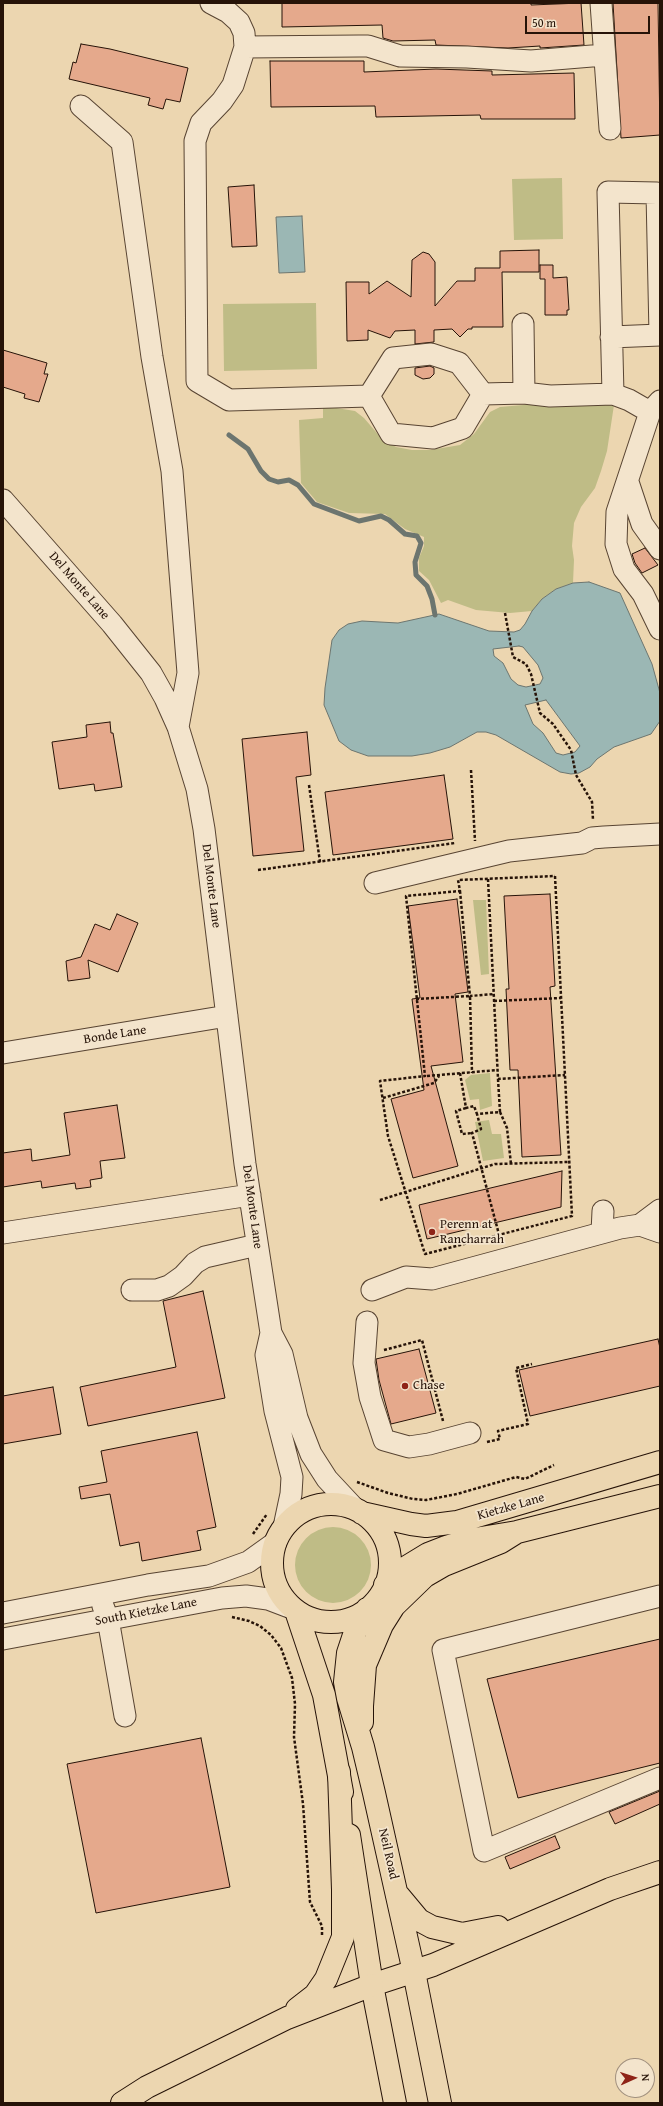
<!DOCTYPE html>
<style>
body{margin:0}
#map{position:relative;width:663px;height:2106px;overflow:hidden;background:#ecd6b0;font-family:"Gentium Book Plus",serif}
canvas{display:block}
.frame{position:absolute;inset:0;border:4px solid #261308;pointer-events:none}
.north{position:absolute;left:615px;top:2058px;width:40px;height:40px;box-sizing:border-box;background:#f3e4cc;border:1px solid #a1907e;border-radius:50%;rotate:87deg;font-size:11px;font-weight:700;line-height:16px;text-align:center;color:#261308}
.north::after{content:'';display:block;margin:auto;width:14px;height:18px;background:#8f2418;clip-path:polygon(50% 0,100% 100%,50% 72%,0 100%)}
.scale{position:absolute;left:525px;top:16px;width:125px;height:18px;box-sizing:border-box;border:2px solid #261308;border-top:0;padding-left:5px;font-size:12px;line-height:14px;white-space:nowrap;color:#261308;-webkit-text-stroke:3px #f3e4cc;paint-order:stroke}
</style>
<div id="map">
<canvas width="663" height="2106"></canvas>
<div class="frame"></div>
<div class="north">N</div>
<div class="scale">50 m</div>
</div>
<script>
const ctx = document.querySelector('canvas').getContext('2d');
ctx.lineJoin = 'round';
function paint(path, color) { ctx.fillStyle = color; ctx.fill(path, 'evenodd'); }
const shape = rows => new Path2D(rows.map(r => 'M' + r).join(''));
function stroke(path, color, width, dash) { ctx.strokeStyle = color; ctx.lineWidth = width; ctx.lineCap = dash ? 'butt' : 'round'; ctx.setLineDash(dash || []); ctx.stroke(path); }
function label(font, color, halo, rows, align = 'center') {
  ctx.font = font + ' "Gentium Book Plus",serif'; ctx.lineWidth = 3.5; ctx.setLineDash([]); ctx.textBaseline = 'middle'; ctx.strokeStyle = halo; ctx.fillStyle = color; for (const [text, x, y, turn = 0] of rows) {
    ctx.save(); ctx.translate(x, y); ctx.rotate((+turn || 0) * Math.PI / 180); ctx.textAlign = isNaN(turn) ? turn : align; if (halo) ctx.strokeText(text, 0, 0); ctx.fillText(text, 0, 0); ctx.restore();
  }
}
paint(shape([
 [562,178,563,239,514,240,512,179],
 [316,303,317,369,224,371,223,304],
 [529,402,614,405,607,451,601,471,595,488,581,507,574,523,572,546,574,560,573,583,556,589,542,599,532,611,510,613,476,610,448,600,441,603,429,580,419,571,419,558,424,546,424,537,405,529,385,514,349,513,317,502,301,483,299,420,323,418,323,408,324,406,355,411,364,418,382,439,396,447,412,450,430,450,460,445,474,434,490,412,500,407,523,405],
 [473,900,486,900,489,974,481,975],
 [490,1073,492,1106,480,1110,479,1099,470,1100,465,1080,471,1075],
 [489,1120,492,1134,501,1134,504,1158,483,1161,475,1122],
 '295 1565a38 38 0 1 1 76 0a38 38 0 1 1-76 0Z'
]), '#bfbc86');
const water = shape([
 [302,216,305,272,279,273,276,217,302,216],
 [589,582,620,593,652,664,660,693,660,721,651,734,614,747,597,759,590,767,579,773,571,774,560,772,496,735,486,732,477,732,450,747,430,753,412,756,368,756,351,750,339,741,324,705,325,688,332,640,339,630,348,624,362,621,398,623,439,614,489,631,514,632,520,630,525,624,532,611,542,599,556,589,573,583,589,582],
 [519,646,523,647,538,665,543,678,540,684,526,687,518,685,511,679,503,663,494,656,493,649,519,646],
 [546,700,580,746,575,752,563,755,556,753,543,733,533,724,525,705,546,700]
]);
paint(water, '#9bb7b4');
stroke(water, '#6c756f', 1);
stroke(shape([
 [229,435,248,449,261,471,269,479,278,482,289,480,298,485,314,504,359,521,381,516,389,520,405,534,417,536,421,543,415,562,416,575,427,586,432,599,435,615]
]), '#6c756f', 5);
const building = shape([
 [282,3,531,3,531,5,581,3,584,45,540,48,540,46,508,48,436,45,435,40,393,41,383,38,382,25,282,27,282,3],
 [613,3,658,3,660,135,621,138,613,3],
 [81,44,110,49,188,68,180,102,166,99,163,109,148,105,150,98,69,79,73,62,76,63,81,44],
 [270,61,364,61,364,72,436,69,492,71,492,75,574,73,575,119,481,119,480,115,376,117,375,106,271,107,270,61],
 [254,185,257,246,232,247,228,187,254,185],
 [539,250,539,272,502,272,503,327,472,327,472,329,468,329,460,337,452,329,434,330,434,342,415,344,415,330,395,331,390,338,368,330,368,340,347,341,346,282,369,282,369,294,387,281,411,297,412,260,423,252,429,254,435,262,435,306,457,281,475,281,475,268,500,268,500,251,539,250],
 [540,265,553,265,553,278,567,277,569,310,567,310,567,315,545,315,545,279,540,279,540,265],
 [3,350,47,363,44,374,48,374,39,402,24,398,25,394,3,387,3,350],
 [430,366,434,368,434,374,430,378,423,379,415,375,415,368,430,366],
 [645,548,658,565,642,573,635,563,632,554,645,548],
 [110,722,111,733,113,733,122,787,95,791,94,784,59,789,52,742,87,737,86,725,110,722],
 [307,732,311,775,296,777,304,851,253,856,242,739,307,732],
 [444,775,453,839,333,855,325,792,444,775],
 [550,894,555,986,550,987,561,1155,522,1157,518,1070,510,1070,506,989,509,989,504,896,550,894],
 [457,899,468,992,455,994,463,1062,431,1066,458,1166,413,1178,391,1099,424,1090,412,999,420,998,408,906,457,899],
 [117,914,138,923,118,972,88,960,90,978,68,981,66,961,81,957,95,924,110,930,117,914],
 [117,1105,125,1158,100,1161,102,1178,90,1180,91,1187,76,1189,75,1183,42,1188,41,1181,3,1187,3,1153,31,1149,32,1161,70,1155,64,1113,117,1105],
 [562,1171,561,1207,427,1239,419,1205,562,1171],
 [203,1291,225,1398,88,1426,80,1387,176,1367,163,1301,203,1291],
 [658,1339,660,1348,660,1386,530,1416,519,1370,658,1339],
 [419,1349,436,1413,391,1424,379,1380,376,1359,419,1349],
 [53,1387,61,1434,3,1444,3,1396,53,1387],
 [197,1432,216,1527,197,1531,201,1550,142,1561,139,1542,120,1546,110,1494,81,1499,79,1487,107,1482,101,1451,197,1432],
 [660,1639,660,1763,518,1798,487,1679,660,1639],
 [201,1738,230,1887,96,1913,67,1764,201,1738],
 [660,1791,660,1804,615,1824,609,1812,660,1791],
 [555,1836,560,1848,510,1869,505,1857,555,1836]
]);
paint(building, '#e5a98c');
stroke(building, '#261308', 1);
const minor = shape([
 [211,3,228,12,239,22,244,33,245,47,233,85,222,101,201,123,195,141,197,381,229,400,369,396,393,358,431,354,459,363,483,394,524,393,550,396,613,394,629,400,650,412],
 [601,3,610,129],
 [245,47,359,46,368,46,400,56,467,57,531,61,604,55],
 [81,106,122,142,152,357,172,471,188,673,178,727],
 [523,324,524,393],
 [611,337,660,335,657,193,608,192,613,394],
 [369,396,391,434,433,438,463,428,483,394],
 [660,401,650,412,617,512,616,544,624,569,643,594,660,629],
 [628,482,642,524,660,549],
 [3,500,112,624,151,673,165,698,178,727,197,789,204,829,245,1164,271,1333,282,1354,297,1418,311,1454,327,1479,355,1509],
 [375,883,509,851,582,843,592,838,604,837,660,834],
 [3,1053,227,1016],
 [640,1225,660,1210],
 [602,1232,603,1211],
 [3,1233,250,1195],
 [132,1290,157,1290,169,1286,183,1276,195,1263,205,1257,257,1245],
 [372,1290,406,1277,432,1279,620,1228,640,1225,660,1232],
 [367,1322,364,1363,370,1397,384,1440,409,1447,429,1444,470,1433],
 [271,1333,266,1355,275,1411,292,1477,291,1494,284,1527],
 [660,1596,443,1650,484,1851,660,1778],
 [103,1606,108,1619,125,1716],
 [3,1613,148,1585,209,1576,248,1562,276,1542],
 [3,1639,222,1598,246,1596,268,1599,289,1607]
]);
const major = shape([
 '272 1563a59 59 0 1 1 118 0a59 59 0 1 1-118 0Z',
 [362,1513,411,1524,426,1526,457,1522,660,1462],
 [385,1585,405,1568,428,1554,446,1547,469,1540,517,1532,660,1496],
 [367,1609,355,1632,348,1653,345,1682,348,1698,363,1747,374,1793,414,1972,440,2103],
 [296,1611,324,1695,342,1792],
 [362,1722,362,1706,365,1665,382,1625,394,1606,425,1576,444,1565,501,1542,517,1532],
 [349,1835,372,1985,395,2103],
 [399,1896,419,1920,432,1927,462,1934,498,1927],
 [372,1985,433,1965,610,1889,660,1872]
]);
const highway = shape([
 [297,2009,315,1995,326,1979,343,1937,343,1890,339,1772],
 [122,2103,147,2087,287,2018,372,1985]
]);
stroke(minor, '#584432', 23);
stroke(major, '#261308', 24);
stroke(highway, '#261308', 24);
stroke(shape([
 [505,613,513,657,526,664,531,674,540,713,553,724,571,750,576,775,592,802,593,820],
 [471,770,475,841],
 [309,785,320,862],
 [258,870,455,843],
 [555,876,572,1216,425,1254,388,1136,380,1081,425,1076,406,896,460,891,458,880,555,876],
 [488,879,498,1079,565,1075],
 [460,891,470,996,494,994],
 [416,999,470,996,472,1073],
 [494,1001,561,998],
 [460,1073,466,1108,474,1106,477,1114],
 [427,1076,498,1070],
 [498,1079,500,1112,477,1114,481,1129,472,1133,501,1242],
 [383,1098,434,1083,439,1076],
 [466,1108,456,1111,462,1134,472,1133],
 [500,1112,507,1128,511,1164],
 [380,1200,495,1164,569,1162],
 [384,1350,422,1340,443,1421],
 [487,1442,500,1439,498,1431,528,1424,516,1368,532,1364],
 [357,1482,388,1493,413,1499,426,1500,457,1494,516,1477,525,1479,554,1465],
 [253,1534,267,1514],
 [232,1617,249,1621,260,1626,271,1635,281,1648,292,1678,295,1704,294,1737,303,1804,310,1902,322,1926,322,1935]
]), '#261308', 2.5, [3, 2]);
stroke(minor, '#f3e4cc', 21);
stroke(major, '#ecd6b0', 22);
stroke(highway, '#ecd6b0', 22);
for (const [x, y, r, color] of [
 [432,1232,4,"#8f2418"],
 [405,1386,4,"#8f2418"]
]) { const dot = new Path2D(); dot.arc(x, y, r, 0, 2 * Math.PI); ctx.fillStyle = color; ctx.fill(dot); stroke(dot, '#f3e4cc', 1.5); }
label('13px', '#261308', '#f3e4cc', [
 ["Del Monte Lane",79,586,49],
 ["Del Monte Lane",211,886,83],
 ["Bonde Lane",115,1035,-9],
 ["Del Monte Lane",252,1207,82],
 ["Kietzke Lane",511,1507,-16],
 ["South Kietzke Lane",146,1612,-11],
 ["Neil Road",388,1854,77]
]);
label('13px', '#261308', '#f3e4cc', [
 ["Perenn at",440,1225],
 ["Rancharrah",440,1240],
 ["Chase",413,1386]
], 'left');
</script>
